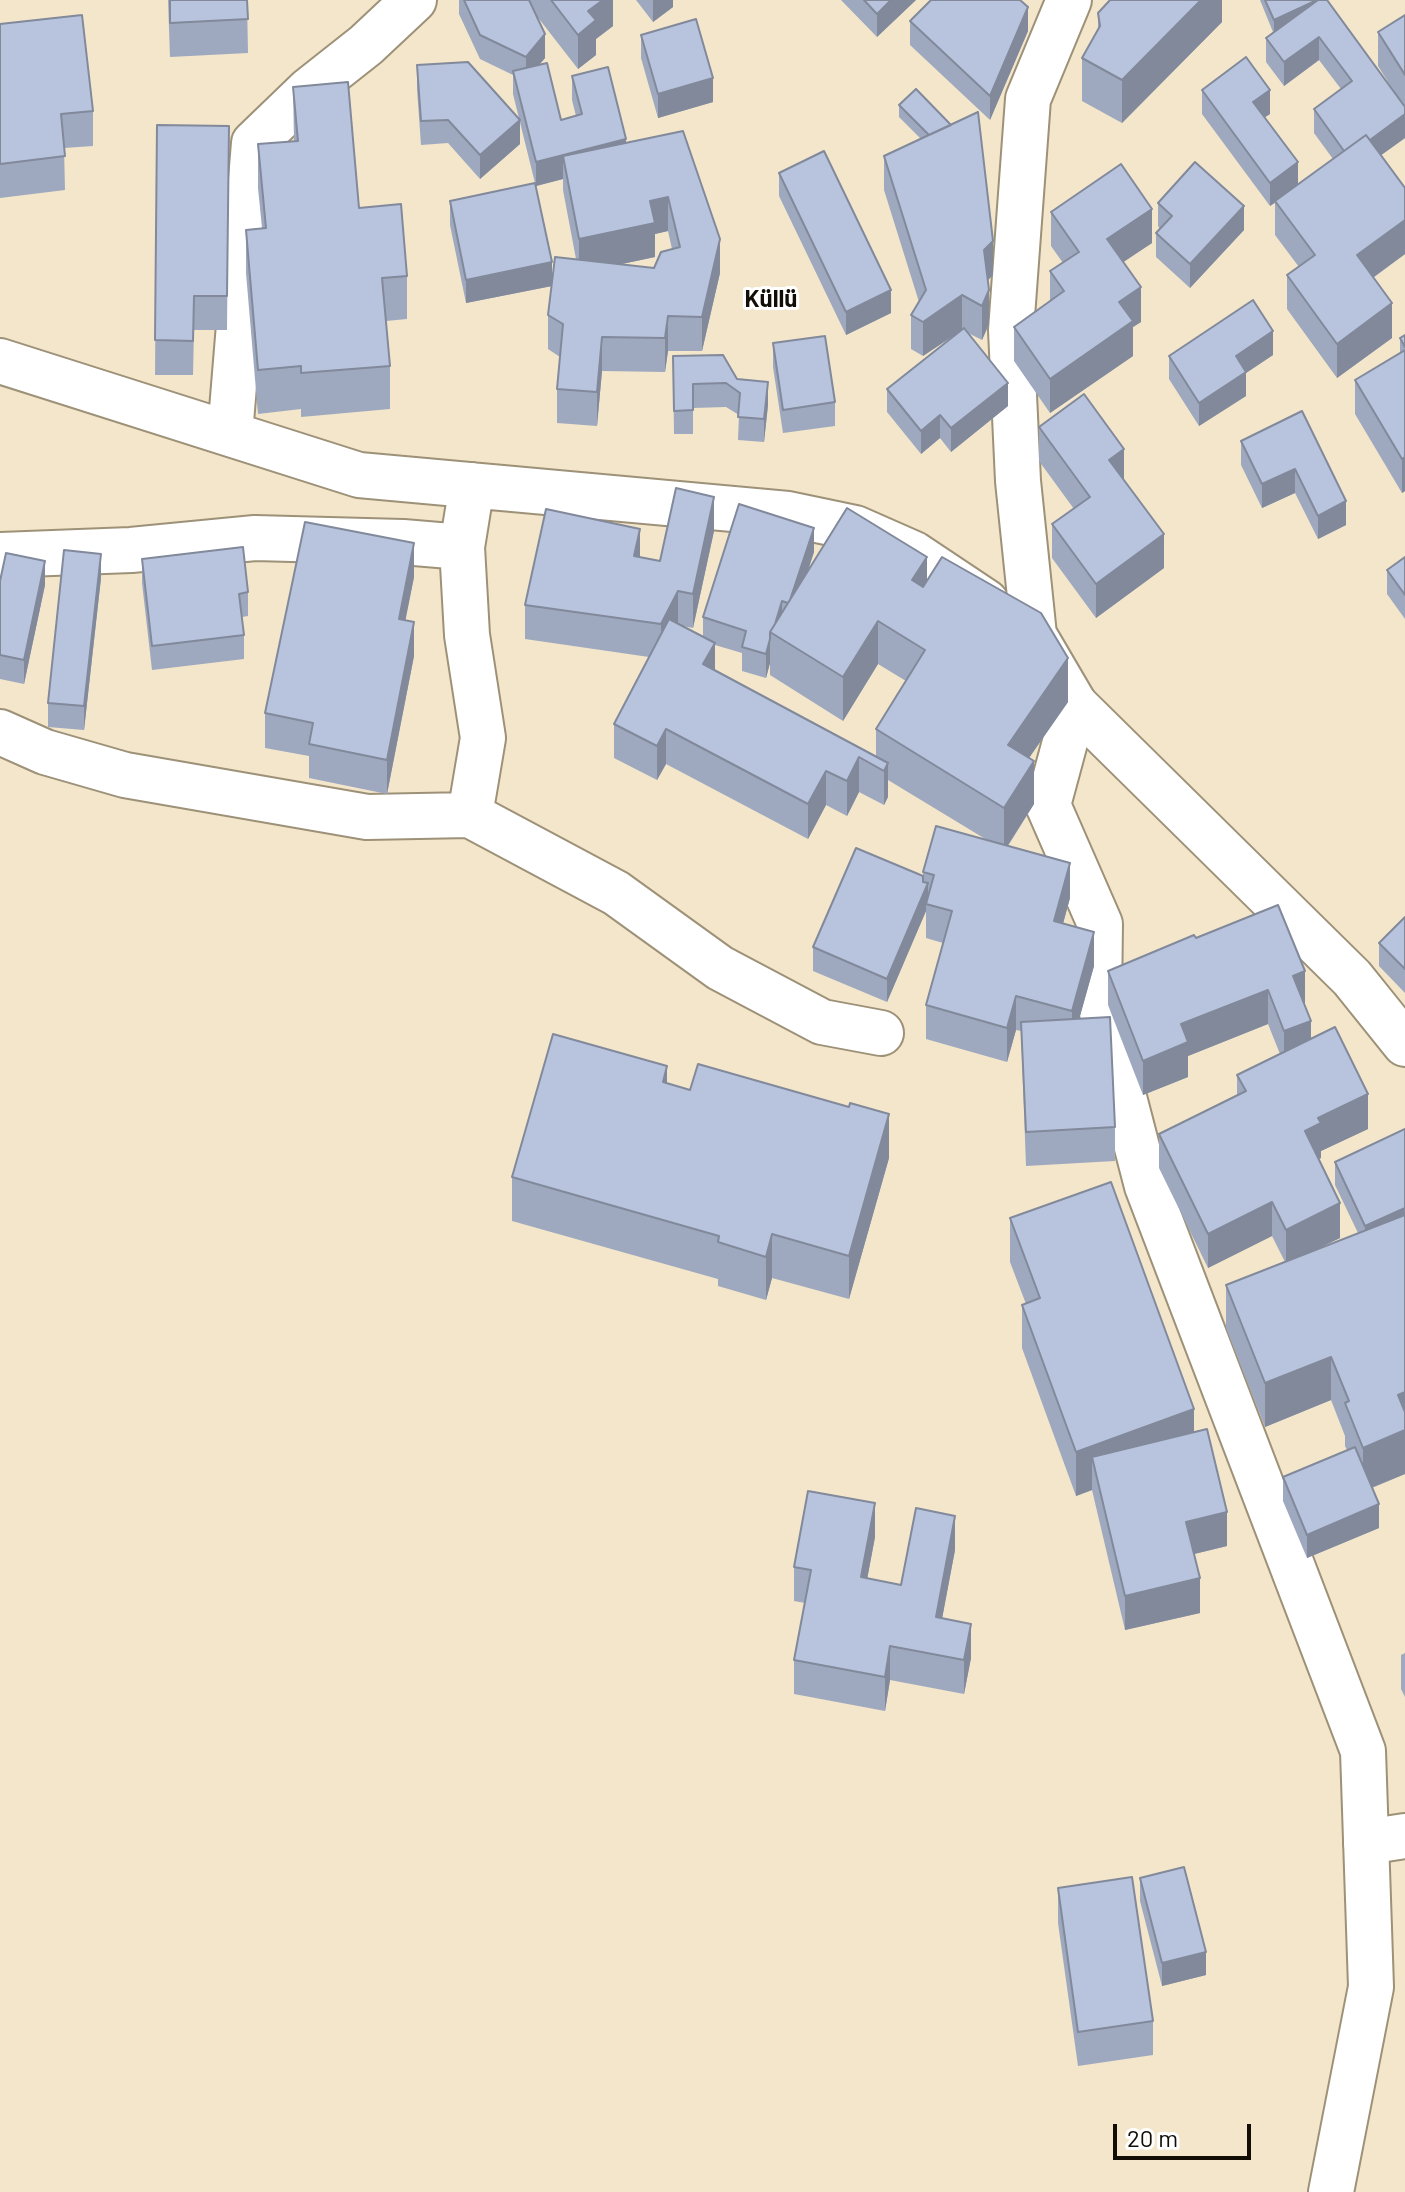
<!DOCTYPE html>
<meta charset="utf-8">
<style>
body{margin:0}
#map{position:relative;width:1405px;height:2192px;overflow:hidden;background:#f3e6cb;font-family:Barlow,sans-serif}
canvas{display:block}
.scale{position:absolute;left:1113px;top:2124px;width:138px;height:36px;box-sizing:border-box;border:4px solid #120d05;border-top:0;padding-left:10px;font-size:24px;line-height:28px;white-space:nowrap;color:#120d05;-webkit-text-stroke:6px #fff;paint-order:stroke}
</style>
<div id="map">
<canvas width="1405" height="2192"></canvas>
<div class="scale">20 m</div>
</div>
<script>
const ctx = document.querySelector('canvas').getContext('2d');
ctx.lineJoin = 'round';
const shape = rows => new Path2D(rows.map(r => 'M' + r).join(''));
function stroke(path, color, width, dash) { ctx.strokeStyle = color; ctx.lineWidth = width; ctx.lineCap = dash ? 'butt' : 'round'; ctx.setLineDash(dash || []); ctx.stroke(path); }
function paint(path, color) { ctx.fillStyle = color; ctx.fill(path, 'evenodd'); }
function label(font, color, halo, rows, align = 'center') {
  ctx.font = font + ' Barlow,sans-serif'; ctx.lineWidth = 6; ctx.setLineDash([]); ctx.textBaseline = 'middle'; ctx.strokeStyle = halo; ctx.fillStyle = color; for (const [text, x, y, turn = 0] of rows) {
    ctx.save(); ctx.translate(x, y); ctx.rotate((+turn || 0) * Math.PI / 180); ctx.textAlign = isNaN(turn) ? turn : align; if (halo) ctx.strokeText(text, 0, 0); ctx.fillText(text, 0, 0); ctx.restore();
  }
}
const street = shape([
 [0,361,359,475,788,514,855,528,914,554,986,602],
 [230,434,254,143,309,90,366,45,414,0],
 [462,547,467,635,483,738,470,815,616,893,720,968,822,1022,881,1033],
 [0,555,131,550,255,538,403,542,462,547,472,485],
 [1075,705,1352,978,1405,1044],
 [0,732,45,752,125,775,367,817,470,815],
 [1366,1842,1405,1836]
]);
const secondary = shape([
 [1069,0,1028,99,1011,330,1018,481,1034,635,1075,705,1048,805,1100,924,1099,1001,1147,1186,1363,1751,1371,1987,1331,2192]
]);
stroke(street, '#9d9178', 48);
stroke(secondary, '#9d9178', 48);
stroke(street, '#fff', 44);
stroke(secondary, '#fff', 44);
paint(shape([
 [168,0,247,0,248,53,170,57],
 [459,0,529,0,530,3,530,0,613,0,613,26,596,39,596,55,578,69,536,15,545,58,540,64,561,120,576,116,572,100,572,76,626,143,683,131,720,273,702,351,668,351,665,372,602,371,597,426,557,423,557,389,560,357,548,349,548,315,576,259,563,190,563,179,536,186,552,286,466,303,450,225,450,201,535,183,513,94,513,75,480,59,459,14],
 [668,231,672,249,654,268,622,264,655,257,655,234],
 [636,0,673,0,673,7,653,22],
 [841,0,916,0,877,37],
 [1222,0,1222,22,1122,123,1082,101,1082,58,1098,30,1098,13],
 [1260,0,1315,0,1395,93,1378,66,1378,32,1405,15,1405,138,1381,155,1405,188,1405,254,1373,278,1392,338,1337,378,1287,309,1287,275,1299,267,1275,235,1275,203,1270,206,1202,114,1202,90,1270,114,1265,117,1298,185,1333,159,1314,133,1314,109,1341,89,1319,60,1284,86,1266,62,1266,38,1273,32],
 [910,21,1028,31,990,120,910,45],
 [0,24,93,111,93,146,64,148,65,190,0,198],
 [641,35,713,102,658,118,641,58],
 [417,65,520,144,480,179,448,143,421,145,417,89],
 [293,87,359,208,407,276,407,319,386,321,390,366,390,409,301,417,301,409,258,414,246,273,246,230,262,228,258,188,258,144,294,141],
 [916,89,993,275,988,280,989,324,982,340,968,333,1008,406,951,452,940,438,921,454,887,412,887,389,962,330,923,356,911,349,911,315,919,302,884,190,884,156,921,139,899,117,899,105],
 [157,125,229,126,227,330,194,330,193,375,155,375],
 [779,173,891,313,846,335,779,196],
 [1158,203,1244,230,1190,288,1156,257,1156,233,1160,229,1158,226],
 [1051,212,1152,243,1123,262,1141,322,1133,327,1133,356,1050,413,1014,361,1014,327,1050,301,1050,271,1063,263,1051,246],
 [1405,335,1405,491,1402,493,1355,414,1355,380,1400,353,1400,338],
 [773,343,835,402,835,426,783,433,773,367],
 [1273,355,1246,373,1246,396,1199,426,1169,379,1169,356],
 [673,356,737,379,768,405,764,442,738,440,739,415,726,407,693,408,693,434,674,434],
 [1302,411,1346,525,1318,539,1295,493,1262,508,1241,465,1241,441],
 [1039,427,1124,480,1164,568,1096,618,1052,558,1052,524,1074,509,1039,461],
 [714,531,693,628,683,626,703,637,703,617,814,552,807,574,927,581,1068,702,1029,758,1034,804,1008,846,1070,898,1063,924,1094,966,1079,1019,1115,1127,1115,1161,1026,1166,1021,1031,1016,1030,1007,1062,926,1039,926,1005,943,943,926,938,926,911,887,1002,813,971,813,947,923,876,923,872,987,840,888,780,888,797,884,805,859,792,847,816,826,805,808,839,666,764,657,780,614,758,614,724,649,657,525,639,525,605,640,557,660,561],
 [715,645,742,653,742,671,766,678,770,663,770,675,843,721,878,664,906,681,876,729,876,756,715,670],
 [1405,557,1405,619,1387,594,1387,570],
 [142,559,248,592,248,616,242,617,244,635,244,659,152,670,142,583],
 [414,577,405,620,414,656,387,794,309,778,309,756,265,748,265,713],
 [101,578,84,730,48,727,48,703],
 [0,581,45,585,24,684,0,679],
 [1405,917,1405,993,1379,966,1379,943],
 [1196,938,1305,1005,1311,1038,1368,1129,1321,1151,1321,1158,1318,1159,1340,1238,1311,1252,1358,1233,1335,1185,1335,1162,1405,1129,1405,1474,1372,1488,1379,1528,1307,1558,1283,1501,1283,1477,1347,1450,1345,1446,1345,1436,1331,1400,1265,1427,1226,1328,1226,1285,1285,1262,1272,1236,1208,1268,1159,1168,1159,1134,1237,1095,1237,1075,1280,1054,1268,1024,1188,1056,1188,1077,1143,1095,1108,1005,1108,971],
 [667,1084,889,1158,849,1299,772,1278,766,1300,718,1286,718,1279,512,1221,512,1177],
 [1010,1218,1194,1432,1227,1546,1194,1554,1200,1613,1125,1630,1092,1490,1076,1496,1022,1348,1022,1305,1026,1304,1010,1262],
 [875,1537,867,1579,901,1585,955,1550,942,1618,971,1658,964,1694,890,1680,885,1711,794,1694,794,1660,805,1603,794,1601,794,1567],
 [1405,1653,1405,1697,1401,1689,1401,1655],
 [1140,1878,1206,1975,1162,1986,1140,1901],
 [1058,1888,1153,2021,1153,2055,1078,2066,1058,1923]
]), '#9ea9bf');
paint(shape([
 [599,0,613,0,613,26,596,39,596,55,578,69,578,35,588,11],
 [653,0,673,0,673,7,653,22],
 [891,0,916,0,877,37,877,14],
 [1201,0,1222,0,1222,22,1122,123,1122,80],
 [1315,1,1274,32,1274,20],
 [1028,7,1028,31,990,120,990,96],
 [545,34,545,58,526,80,526,57],
 [1319,37,1319,60,1284,86,1284,62],
 [713,78,713,102,658,118,658,94],
 [1270,90,1270,114,1253,125,1253,102],
 [1405,114,1405,138,1348,179,1348,156],
 [520,120,520,144,480,179,480,155],
 [626,139,626,163,563,156,563,179,536,186,536,162],
 [1298,162,1298,185,1270,206,1270,183],
 [668,197,668,231,655,234,655,257,579,273,579,239,650,201],
 [1244,206,1244,230,1190,288,1190,264],
 [1152,209,1152,243,1107,273,1107,239],
 [1405,220,1405,254,1357,289,1357,255],
 [720,239,720,273,702,351,702,317],
 [993,241,993,275,984,284,984,250],
 [552,262,552,286,466,303,466,280],
 [1141,287,1141,322,1133,327,1133,356,1050,413,1050,379,1119,302],
 [891,290,891,313,846,335,846,312],
 [989,290,989,324,982,340,982,306],
 [962,295,962,330,923,356,923,322],
 [1392,303,1392,338,1337,378,1337,344],
 [668,316,668,351,665,372,665,338],
 [1273,331,1273,355,1246,373,1246,396,1199,426,1199,403,1236,356],
 [602,337,602,371,597,426,597,392],
 [768,382,768,405,764,442,764,419],
 [1008,383,1008,406,951,452,951,428],
 [940,415,940,438,921,454,921,431],
 [1124,449,1124,483,1109,460],
 [1405,457,1405,491,1402,493,1402,459],
 [1295,469,1295,493,1262,508,1262,484],
 [714,497,714,531,693,628,693,594],
 [1346,501,1346,525,1318,539,1318,516],
 [814,528,814,552,789,627,789,603],
 [640,529,640,563,634,556],
 [1164,534,1164,568,1096,618,1096,584],
 [414,543,414,577,399,653,399,619],
 [101,554,101,578,84,730,84,706],
 [927,557,927,601,912,580],
 [45,561,45,585,24,684,24,660],
 [678,591,678,625,661,658,661,624],
 [782,601,782,625,772,633],
 [878,621,878,664,843,721,843,677],
 [414,622,414,656,387,794,387,760],
 [770,639,770,663,766,678,766,654],
 [715,643,715,677,703,664],
 [1068,658,1068,702,1008,788,1008,745],
 [666,729,666,764,657,780,657,746],
 [859,757,859,792,847,816,847,781],
 [1034,761,1034,804,1004,851,1004,808],
 [888,763,888,797,884,805,884,771],
 [826,771,826,805,808,839,808,804],
 [1070,863,1070,898,1054,956,1054,921],
 [928,883,928,905,926,904,926,911,887,1002,887,979],
 [1094,932,1094,966,1072,1045,1072,1011],
 [1305,971,1305,1005,1293,976],
 [1268,990,1268,1024,1188,1056,1188,1077,1143,1095,1143,1061,1181,1024],
 [1016,996,1016,1030,1007,1062,1007,1028],
 [1311,1021,1311,1055,1284,1065,1284,1031],
 [667,1066,667,1110,663,1082],
 [1368,1094,1368,1129,1321,1151,1321,1158,1305,1165,1305,1131,1318,1118],
 [889,1114,889,1158,849,1299,849,1256],
 [1272,1202,1272,1236,1208,1268,1208,1234],
 [1340,1203,1340,1238,1286,1264,1286,1230],
 [1405,1208,1405,1231,1365,1250,1365,1226],
 [772,1234,772,1278,766,1300,766,1257],
 [1331,1357,1331,1400,1265,1427,1265,1383],
 [1405,1392,1405,1474,1363,1491,1363,1448,1398,1395],
 [1194,1409,1194,1452,1092,1457,1092,1490,1076,1496,1076,1452],
 [875,1503,875,1537,861,1612,861,1577],
 [1379,1504,1379,1528,1307,1558,1307,1535],
 [1227,1512,1227,1546,1186,1556,1186,1522],
 [955,1516,955,1550,936,1651,936,1617],
 [1200,1578,1200,1613,1125,1630,1125,1596],
 [971,1624,971,1658,964,1694,964,1660],
 [890,1646,890,1680,885,1711,885,1677],
 [1206,1952,1206,1975,1162,1986,1162,1963]
]), '#81899b');
const building = shape([
 [170,0,247,0,248,19,170,23,170,0],
 [464,0,529,0,545,34,526,57,480,35,464,0],
 [551,0,603,0,588,11,596,20,578,35,551,0],
 [864,0,891,0,877,14,864,0],
 [931,0,1020,0,1028,7,990,96,910,21,931,0],
 [1110,0,1201,0,1122,80,1082,58,1100,26,1098,13,1110,0],
 [1265,0,1315,0,1315,1,1274,20,1265,0],
 [1318,0,1327,0,1405,107,1405,114,1370,140,1366,135,1344,151,1314,109,1352,81,1319,37,1284,62,1266,38,1318,0],
 [82,15,93,111,61,114,65,156,0,164,0,24,82,15],
 [1405,15,1405,75,1378,32,1405,15],
 [696,19,713,78,658,94,641,35,696,19],
 [1246,57,1270,90,1253,102,1298,162,1270,183,1202,90,1246,57],
 [468,62,520,120,480,155,448,120,421,121,417,65,468,62],
 [547,63,561,120,582,114,572,76,608,67,626,139,536,162,513,71,547,63],
 [348,82,359,208,401,204,407,276,382,278,390,366,301,373,301,366,258,370,246,230,266,228,258,144,298,141,293,87,348,82],
 [916,89,951,125,929,135,899,105,916,89],
 [978,112,993,241,984,250,989,290,982,306,962,295,923,322,911,315,926,290,884,156,978,112],
 [157,125,229,126,227,296,194,296,193,341,155,340,157,125],
 [683,131,720,239,702,317,668,316,665,338,602,337,597,392,557,389,563,324,548,315,555,257,654,268,661,252,680,247,668,197,650,201,655,223,579,239,563,156,683,131],
 [1366,135,1405,188,1405,220,1357,255,1392,303,1337,344,1287,275,1315,255,1275,201,1366,135],
 [824,151,891,290,846,312,779,173,824,151],
 [1195,162,1244,206,1190,264,1156,233,1172,216,1158,203,1195,162],
 [1121,164,1152,209,1107,239,1141,287,1119,302,1133,321,1050,379,1014,327,1064,291,1050,271,1079,252,1051,212,1121,164],
 [535,183,552,262,466,280,450,201,535,183],
 [1253,300,1273,331,1236,356,1246,372,1199,403,1169,356,1253,300],
 [964,328,1008,383,951,428,940,415,921,431,887,389,964,328],
 [1405,335,1405,347,1400,338,1405,335],
 [825,336,835,402,783,410,773,343,825,336],
 [1405,350,1405,457,1402,459,1355,380,1405,350],
 [723,355,737,379,768,382,764,419,738,417,740,393,726,383,693,384,693,410,674,411,673,356,723,355],
 [1084,394,1124,449,1109,460,1164,534,1096,584,1052,524,1090,497,1039,427,1084,394],
 [1302,411,1346,501,1318,516,1295,469,1262,484,1241,441,1302,411],
 [676,488,714,497,693,594,678,591,661,624,525,605,546,509,640,529,634,556,660,561,676,488],
 [739,504,814,528,790,600,788,603,782,601,775,624,770,632,770,639,766,654,742,647,746,631,703,617,739,504],
 [847,508,927,557,912,580,923,587,942,557,1041,613,1068,658,1008,745,1034,761,1004,808,876,729,925,650,878,621,843,677,770,632,847,508],
 [305,522,414,543,399,619,414,622,387,760,309,744,313,723,265,713,305,522],
 [243,547,248,592,239,594,244,635,152,646,142,559,243,547],
 [64,550,101,554,84,706,48,703,64,550],
 [6,553,45,561,24,660,0,655,0,581,6,553],
 [1405,557,1405,595,1387,570,1405,557],
 [669,619,715,643,703,664,888,763,884,771,859,757,847,781,826,771,808,804,666,729,657,746,614,724,669,619],
 [936,826,1070,863,1054,921,1094,932,1072,1011,1016,996,1007,1028,926,1005,952,911,926,904,934,875,923,872,936,826],
 [856,848,923,876,923,882,928,883,887,979,813,947,856,848],
 [1278,905,1305,971,1293,976,1311,1021,1284,1031,1268,990,1181,1024,1188,1042,1143,1061,1108,971,1194,935,1196,938,1278,905],
 [1405,917,1405,969,1379,943,1405,917],
 [1110,1017,1115,1127,1026,1132,1021,1022,1110,1017],
 [1335,1027,1368,1094,1318,1118,1321,1123,1305,1131,1340,1203,1286,1230,1272,1202,1208,1234,1159,1134,1246,1091,1237,1075,1335,1027],
 [553,1034,667,1066,663,1082,690,1090,698,1064,849,1107,850,1103,889,1114,849,1256,772,1234,766,1257,718,1242,719,1236,512,1177,553,1034],
 [1405,1129,1405,1208,1365,1226,1335,1162,1405,1129],
 [1111,1182,1194,1409,1076,1452,1022,1305,1040,1298,1010,1218,1111,1182],
 [1405,1215,1405,1392,1398,1395,1405,1412,1405,1430,1363,1448,1345,1403,1349,1401,1331,1357,1265,1383,1226,1285,1405,1215],
 [1207,1429,1227,1512,1186,1522,1200,1578,1125,1596,1092,1457,1207,1429],
 [1355,1447,1379,1504,1307,1535,1283,1477,1355,1447],
 [808,1491,875,1503,861,1577,901,1585,916,1508,955,1516,936,1617,971,1624,964,1660,890,1646,885,1677,794,1660,811,1570,794,1567,808,1491],
 [1184,1867,1206,1952,1162,1963,1140,1878,1184,1867],
 [1132,1877,1153,2021,1078,2032,1058,1888,1132,1877]
]);
paint(building, '#b8c4de');
stroke(building, '#81899b', 2);
label('bold 24px', '#120d05', '#fff', [
 ["Küllü",771,299]
]);
</script>
